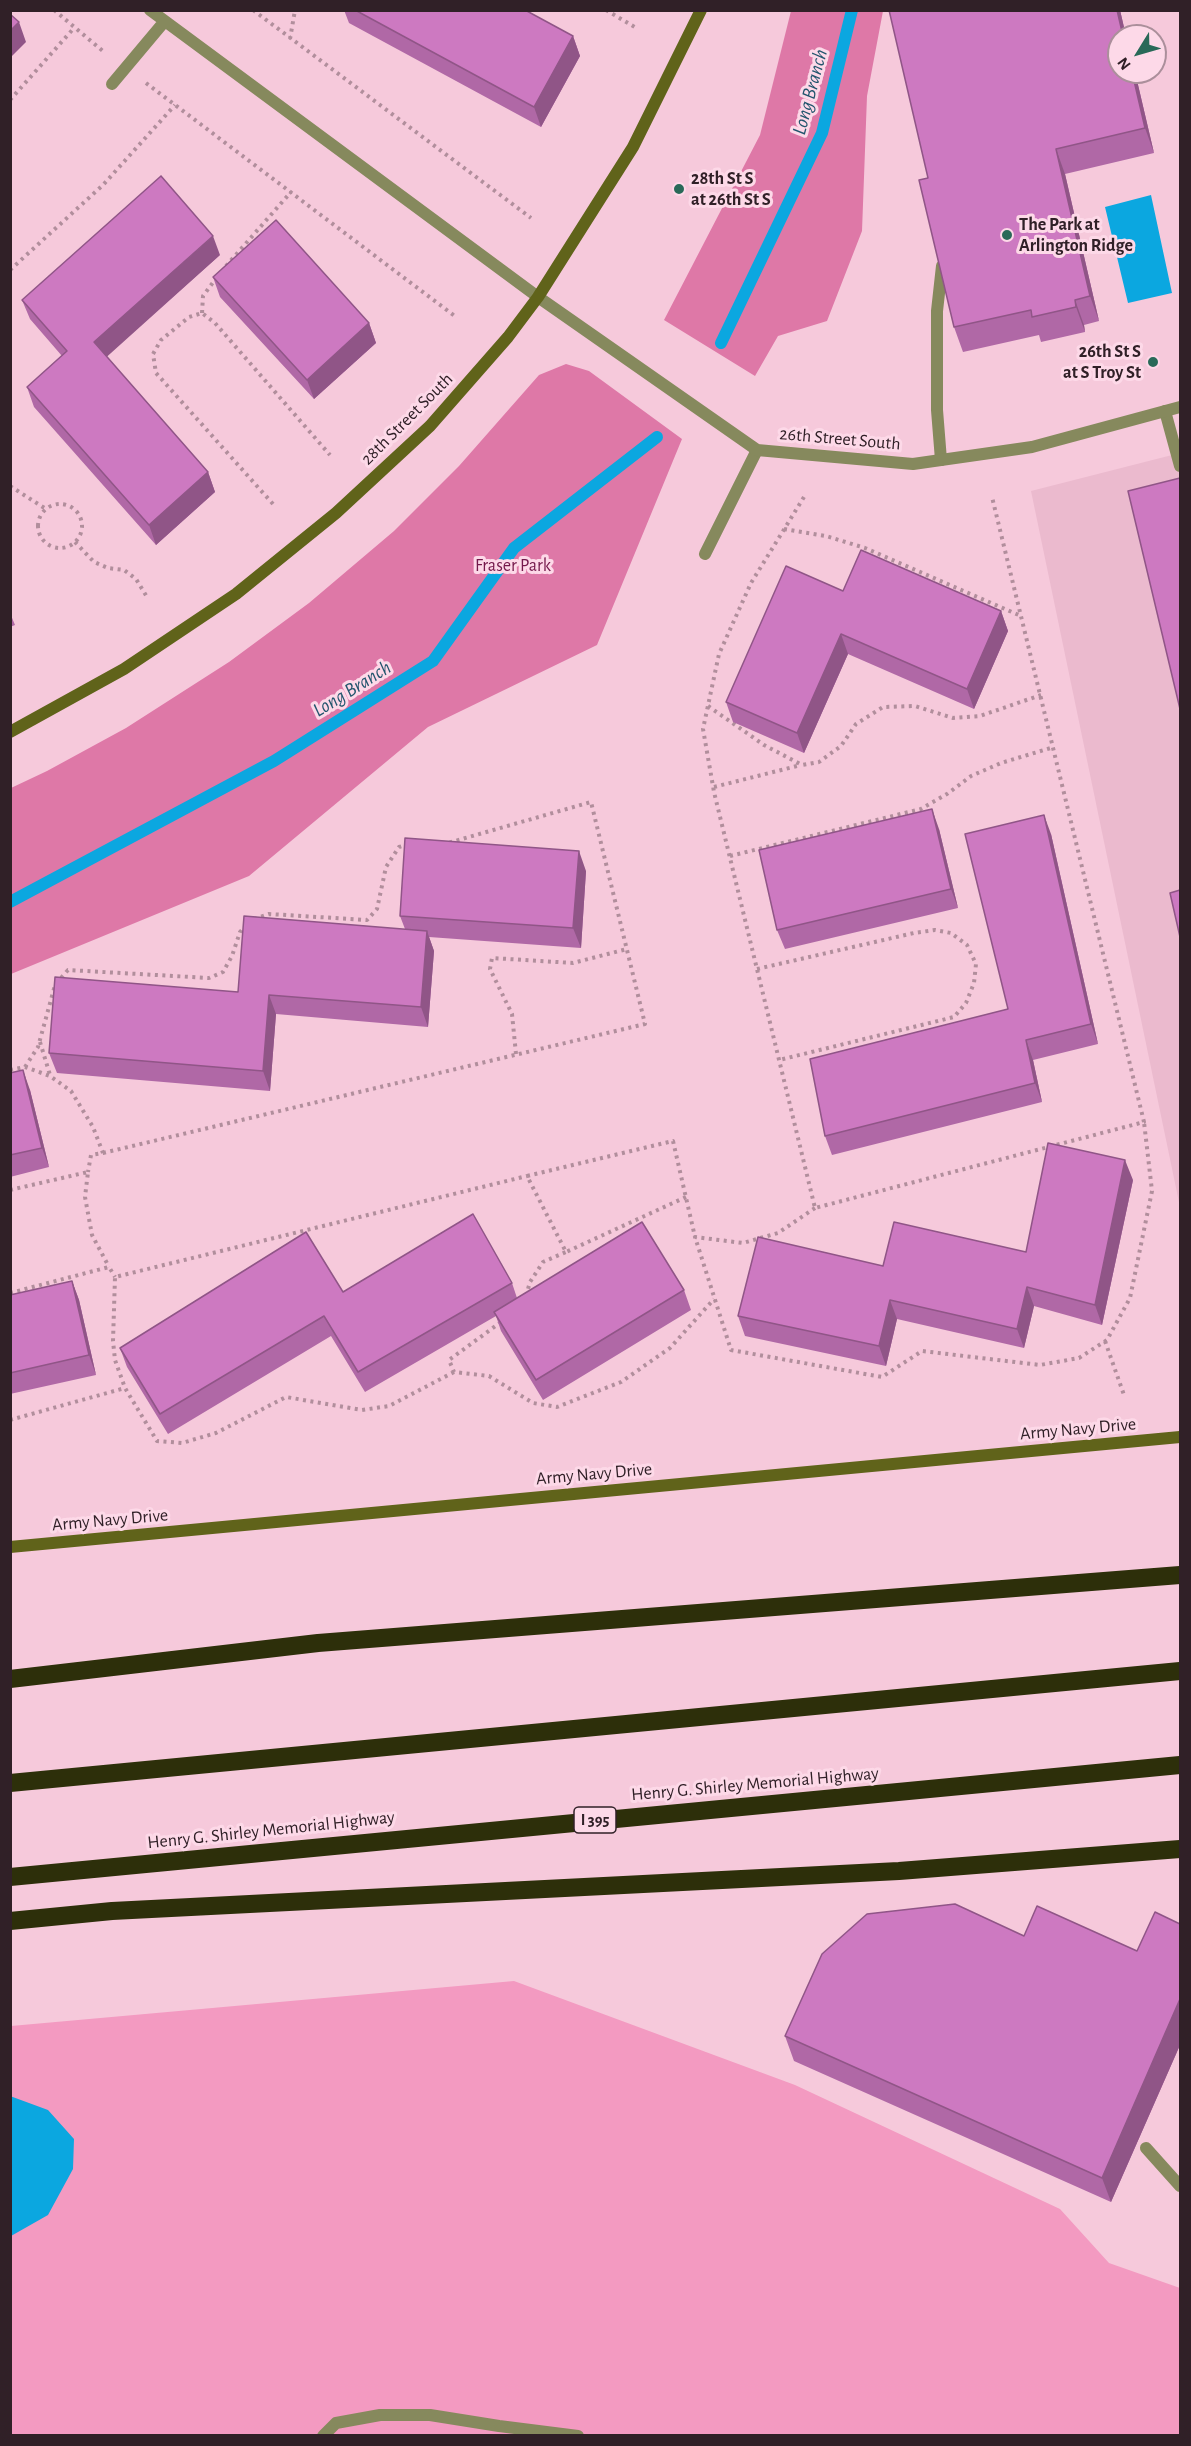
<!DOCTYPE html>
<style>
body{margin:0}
#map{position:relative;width:1191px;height:2446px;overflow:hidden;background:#f6c9db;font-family:"Alegreya Sans",sans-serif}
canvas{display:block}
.frame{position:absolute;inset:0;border:12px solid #302027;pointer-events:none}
.north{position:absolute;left:1107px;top:24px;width:60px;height:60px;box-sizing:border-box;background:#fdd9e8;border:2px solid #ab8f9b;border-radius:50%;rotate:233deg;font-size:16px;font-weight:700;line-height:24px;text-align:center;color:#302027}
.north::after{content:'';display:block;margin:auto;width:21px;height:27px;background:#296958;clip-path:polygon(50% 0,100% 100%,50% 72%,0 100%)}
</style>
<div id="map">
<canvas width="1191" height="2446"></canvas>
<div class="frame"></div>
<div class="north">N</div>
</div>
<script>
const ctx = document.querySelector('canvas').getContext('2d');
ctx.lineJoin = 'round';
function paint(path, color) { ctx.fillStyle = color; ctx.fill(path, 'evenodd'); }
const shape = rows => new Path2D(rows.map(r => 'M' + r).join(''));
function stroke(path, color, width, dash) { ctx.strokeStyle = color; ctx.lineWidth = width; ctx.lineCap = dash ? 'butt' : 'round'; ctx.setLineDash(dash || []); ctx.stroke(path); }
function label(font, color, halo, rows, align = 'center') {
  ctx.font = font + ' "Alegreya Sans",sans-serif'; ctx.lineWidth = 6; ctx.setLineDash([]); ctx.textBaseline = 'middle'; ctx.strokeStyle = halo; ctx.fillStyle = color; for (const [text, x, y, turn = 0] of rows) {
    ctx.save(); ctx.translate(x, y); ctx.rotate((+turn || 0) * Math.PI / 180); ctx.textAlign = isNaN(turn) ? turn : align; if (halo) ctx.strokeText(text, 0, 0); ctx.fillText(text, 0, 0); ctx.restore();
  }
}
paint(shape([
 [1180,453,1180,1207,1031,491]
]), '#ebbace');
paint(shape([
 [514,1981,795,2085,1060,2209,1109,2263,1180,2288,1180,2435,11,2436,11,2026]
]), '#f39ac1');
paint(shape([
 [791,11,883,11,867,96,862,231,827,321,778,336,755,376,664,320,760,135],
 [566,364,589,371,682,439,597,645,428,727,249,876,11,974,11,788,47,771,126,728,229,662,309,603,394,531,459,466,539,375]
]), '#de78a7');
paint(shape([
 [1151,195,1172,293,1128,303,1105,207],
 [10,2096,48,2110,74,2139,73,2169,48,2215,11,2236]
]), '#0ba7e0');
stroke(shape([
 [721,343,822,133,852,10],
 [10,902,274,761,433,661,514,548,657,437]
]), '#0ba7e0', 12);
stroke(shape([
 [54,10,104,52],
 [253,10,531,218],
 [606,10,638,29],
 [290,39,295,10],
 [146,83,456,317],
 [10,100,74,28],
 [226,266,291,192],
 [10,270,103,185,175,105],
 [202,313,203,296,217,277],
 [10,486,46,509],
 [804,497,751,583,719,654,703,729,714,792,815,1208,1144,1122,992,497],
 '38 526a22 22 0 1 1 44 0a22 22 0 1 1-44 0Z',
 [273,504,156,373,153,354,161,340,189,317,202,313,215,323,330,455],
 [784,529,826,536,865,548,1021,616],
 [75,542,94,562,108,568,124,570,136,579,147,597],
 [708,706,764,745,802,765,819,762,841,746,856,724,883,707,915,706,953,718,980,716,1041,695],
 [714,787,801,765],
 [730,856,921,809,947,794,971,776,1001,763,1054,747],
 [254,919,269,914,367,920,377,909,386,867,399,847,409,844],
 [757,969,914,933,935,930,951,933,967,945,976,964,974,983,966,1003,954,1017,779,1060],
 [40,1042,50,1075],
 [516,1054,512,1014,490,969,492,958,573,963,627,949],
 [25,1067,38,1047,55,985,68,970,209,978,223,972,232,956,240,932,246,925],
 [10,1070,25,1067,50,1076,71,1091,93,1127,103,1153,91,1155,88,1172],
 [103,1153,645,1024,591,802,448,843],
 [10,1190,88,1172,85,1197,92,1235,109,1267],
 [686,1197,566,1252,527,1176,673,1141,695,1237],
 [815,1208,778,1233,743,1243,695,1237,731,1350,882,1377,922,1351,1040,1365,1079,1358,1107,1340,1130,1298,1152,1191,1144,1122],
 [10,1293,109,1267,115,1277],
 [526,1296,530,1282,543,1262,566,1252],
 [501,1322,449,1360,454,1372,489,1376,533,1403,557,1407,621,1382,670,1348,714,1299],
 [1105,1341,1124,1395],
 [454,1372,389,1406,362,1410,286,1397,216,1433,182,1443,157,1441,125,1388,115,1360,113,1341,115,1277,527,1176],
 [10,1420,125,1388]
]), '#b18e9c', 4, [3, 4.5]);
stroke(shape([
 [150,10,538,297],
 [112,84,164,22],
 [1165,411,1180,466],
 [941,460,937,410,937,311,942,266],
 [705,554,757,450],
 [1146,2148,1180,2186],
 [323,2436,336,2423,380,2415,430,2415,499,2426,578,2436]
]), '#86895d', 12);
stroke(shape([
 [538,297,757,450,913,464,1032,447,1180,407]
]), '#86895d', 12);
stroke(shape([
 [10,732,124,669,236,594,336,513,430,426,508,337,538,297,633,147,701,10],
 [10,1547,1180,1437]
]), '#60631a', 12);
stroke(shape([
 [10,1679,318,1643,1180,1575],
 [10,1783,1180,1671],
 [10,1877,1180,1765],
 [10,1921,112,1911,899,1871,1180,1849]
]), '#2d2f0a', 18);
paint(shape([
 [344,10,525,10,573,36,580,56,541,127,349,23],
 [1120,10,1126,36,1119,36,1135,72,1154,153,1065,174,1099,321,1084,325,1085,332,1041,342,1039,335,963,352,954,327,928,178],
 [220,255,106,356,208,472,215,492,156,545,34,407,27,387,62,356,30,319,22,300],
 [213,277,369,323,376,343,314,399,220,297],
 [843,591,1001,611,1008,631,974,709,848,654,804,753,733,722,726,702],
 [10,613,15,625,10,627],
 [939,829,958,908,785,949,777,930],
 [1051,834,1098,1044,1033,1060,1042,1102,832,1155,825,1136,1008,1009],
 [586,871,581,948,429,937,434,951,428,1027,276,1014,270,1091,57,1073,49,1053,238,992,405,929,400,916],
 [10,1073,30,1090,49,1167,10,1177],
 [1133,1180,1102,1325,1034,1306,1024,1348,897,1319,886,1366,745,1336,738,1316,1026,1252],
 [72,1281,79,1300,96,1375,10,1394,10,1295],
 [512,1283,517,1298,684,1290,691,1310,543,1400,501,1331,496,1316,365,1392,331,1336,168,1434,127,1367,120,1348,343,1292],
 [1180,1924,1180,2045,1111,2202,794,2061,785,2036,1024,1936,1137,1951]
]), '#b068a6');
paint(shape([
 [1117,10,1120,10,1126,36,1123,36],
 [19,22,26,42,10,58,10,31],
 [573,36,580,56,541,127,534,107],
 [1132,72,1135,72,1154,153,1145,128],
 [1056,149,1065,174,1099,321,1090,296],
 [213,236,220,255,101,362,94,342],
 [1075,300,1084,325,1085,332,1076,307],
 [369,323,376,343,314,399,307,380],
 [208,472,215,492,156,545,149,525],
 [1001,611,1008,631,974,709,967,689],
 [841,634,848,654,804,753,797,733],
 [932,809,939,829,958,908,951,889],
 [1044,815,1051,834,1098,1044,1091,1024],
 [579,851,586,871,581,948,573,928],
 [427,931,434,951,428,1027,421,1007],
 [269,995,276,1014,270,1091,263,1071],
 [1026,1040,1033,1060,1042,1102,1035,1083],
 [23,1070,30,1090,49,1167,42,1148],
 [1125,1160,1133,1180,1102,1325,1095,1305],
 [72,1281,79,1300,96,1375,89,1355],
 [1027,1287,1034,1306,1024,1348,1017,1329],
 [890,1300,897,1319,886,1366,879,1346],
 [1180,1999,1180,2045,1111,2202,1102,2178]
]), '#905587');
const building = shape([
 [355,10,525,10,573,36,534,107,355,10],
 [889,10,1117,10,1123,36,1119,36,1119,72,1132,72,1145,128,1056,149,1090,296,1075,300,1076,307,1032,317,1031,310,954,327,919,180,928,178,889,10],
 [10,14,19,22,10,31,10,14],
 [161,176,213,236,94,342,208,472,149,525,27,387,67,351,22,300,161,176],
 [276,220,369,323,307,380,213,277,276,220],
 [1180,478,1180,709,1128,491,1180,478],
 [861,550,1001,611,967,689,841,634,797,733,726,702,786,566,843,591,861,550],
 [932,809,951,889,777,930,759,850,932,809],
 [1044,815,1091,1024,1026,1040,1035,1083,825,1136,810,1059,1008,1009,965,834,1044,815],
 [405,838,579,851,573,928,400,916,405,838],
 [1180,890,1180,937,1170,893,1180,890],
 [244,916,427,931,421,1007,269,995,263,1071,49,1053,55,977,238,992,244,916],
 [23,1070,42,1148,10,1155,10,1073,23,1070],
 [1048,1143,1125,1160,1095,1305,1027,1287,1017,1329,890,1300,879,1346,738,1316,758,1237,883,1266,894,1222,1026,1252,1048,1143],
 [473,1214,512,1283,358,1372,324,1316,160,1414,120,1348,306,1232,343,1292,473,1214],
 [642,1222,684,1290,536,1380,494,1312,642,1222],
 [72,1281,89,1355,10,1373,10,1295,72,1281],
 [955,1904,1024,1936,1037,1906,1137,1951,1155,1912,1180,1924,1180,1999,1102,2178,785,2036,822,1954,867,1914,955,1904]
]);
paint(building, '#cd79c1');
stroke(building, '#905587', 1.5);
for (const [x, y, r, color] of [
 [679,189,6,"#296958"],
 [1007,235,6,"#296958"],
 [1153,362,6,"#296958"]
]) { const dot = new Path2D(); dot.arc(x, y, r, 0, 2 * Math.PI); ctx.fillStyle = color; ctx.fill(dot); stroke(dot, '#fdd9e8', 2); }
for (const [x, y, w] of [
 [595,1820,42]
]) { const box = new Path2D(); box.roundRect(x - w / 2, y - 13, w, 26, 4.5); ctx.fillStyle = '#fdd9e8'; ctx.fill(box); stroke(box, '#302027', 1.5); }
label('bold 16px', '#302027', null, [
 ["I 395",595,1820]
]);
label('bold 18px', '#302027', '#fdd9e8', [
 ["28th St S",691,179],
 ["at 26th St S",691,200],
 ["The Park at",1019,225],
 ["Arlington Ridge",1019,246],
 ["26th St S",1141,352,"right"],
 ["at S Troy St",1141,373,"right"]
], 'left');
label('18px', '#302027', '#fdd9e8', [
 ["28th Street South",407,419,-45],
 ["26th Street South",840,439,5],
 ["Army Navy Drive",1078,1429,-5],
 ["Army Navy Drive",594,1474,-5],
 ["Army Navy Drive",110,1520,-5],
 ["Henry G. Shirley Memorial Highway",755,1784,-5],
 ["Henry G. Shirley Memorial Highway",271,1830,-6]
]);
label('18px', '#74184b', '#fdd9e8', [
 ["Fraser Park",513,566]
]);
label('italic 20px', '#22556d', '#fdd9e8', [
 ["Long Branch",810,92,-75],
 ["Long Branch",352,689,-32]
]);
</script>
